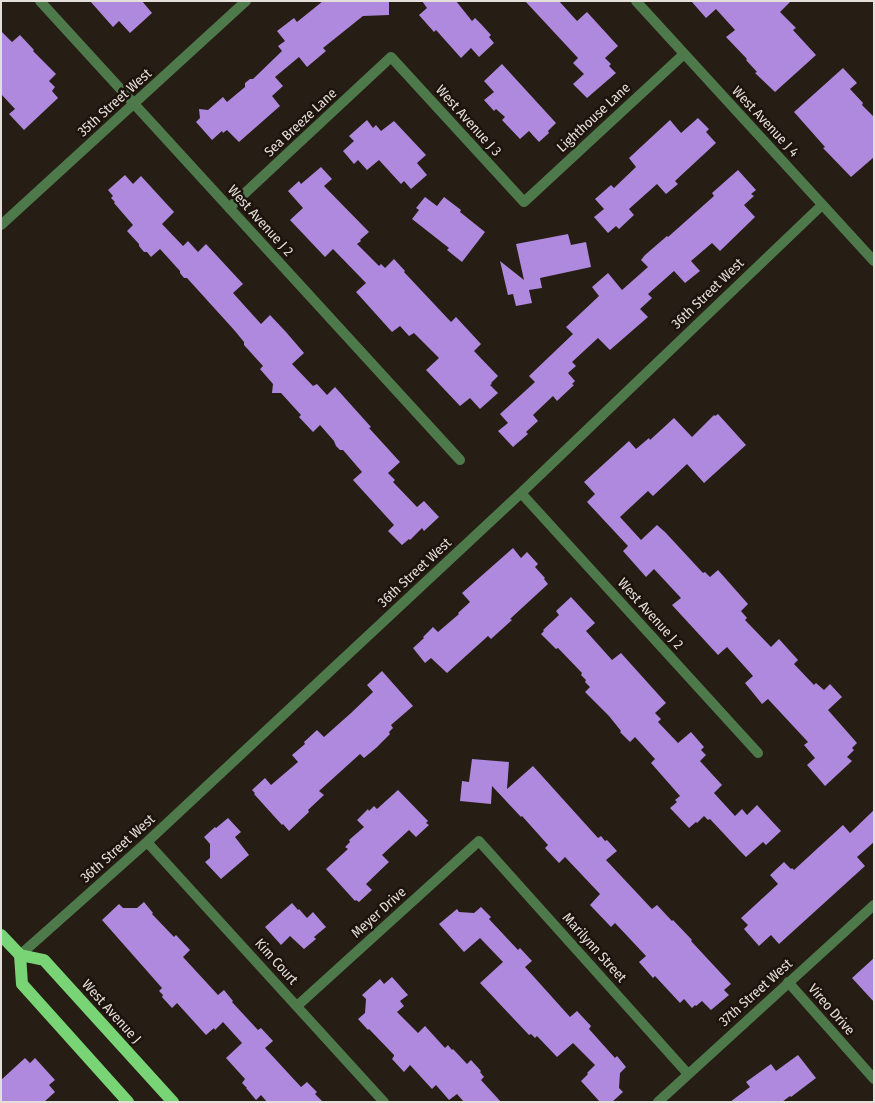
<!DOCTYPE html>
<style>
body{margin:0}
#map{position:relative;width:875px;height:1103px;overflow:hidden;background:#261d14;font-family:"Fira Sans Condensed",sans-serif}
canvas{display:block}
.frame{position:absolute;inset:0;border:2px solid #e5dfd9;pointer-events:none}
</style>
<div id="map">
<canvas width="875" height="1103"></canvas>
<div class="frame"></div>
</div>
<script>
const ctx = document.querySelector('canvas').getContext('2d');
ctx.lineJoin = 'round';
function paint(path, color) { ctx.fillStyle = color; ctx.fill(path, 'evenodd'); }
const shape = rows => new Path2D(rows.map(r => 'M' + r).join(''));
function stroke(path, color, width, dash) { ctx.strokeStyle = color; ctx.lineWidth = width; ctx.lineCap = dash ? 'butt' : 'round'; ctx.setLineDash(dash || []); ctx.stroke(path); }
function label(font, color, halo, rows, align = 'center') {
  ctx.font = font + ' "Fira Sans Condensed",sans-serif'; ctx.lineWidth = 5; ctx.setLineDash([]); ctx.textBaseline = 'middle'; ctx.strokeStyle = halo; ctx.fillStyle = color; for (const [text, x, y, turn = 0] of rows) {
    ctx.save(); ctx.translate(x, y); ctx.rotate((+turn || 0) * Math.PI / 180); ctx.textAlign = isNaN(turn) ? turn : align; if (halo) ctx.strokeText(text, 0, 0); ctx.fillText(text, 0, 0); ctx.restore();
  }
}
paint(shape([
 [90,1,142,1,152,13,130,33,119,21,113,27],
 [323,1,389,1,389,15,363,16,323,48,326,51,307,67,299,57,275,77,283,86,272,96,280,106,239,142,227,130,223,133,222,131,212,140,196,122,200,118,199,109,208,110,223,97,227,102,245,87,245,83,250,79,253,79,282,51,278,46,285,41,277,31,294,18,297,22],
 [422,1,456,1,472,21,475,18,481,24,491,35,489,37,494,43,479,57,471,48,461,58,436,30,434,32,419,15,427,8],
 [525,1,559,1,577,21,587,12,618,46,605,58,611,64,609,66,616,73,587,98,573,84,584,74,573,63,578,58],
 [691,1,791,1,780,12,796,28,793,30,816,55,775,92,755,73,757,72,746,60,747,59,726,37,735,30,716,9,706,18],
 [1,31,12,42,20,35,34,50,33,51,56,74,49,81,55,87,52,91,58,98,24,130,9,114,15,109,1,94],
 [502,64,556,123,548,131,549,133,539,142,529,131,520,139,502,120,505,117,496,109,494,111,484,100,494,92,484,81],
 [843,68,857,83,850,89,863,103,862,105,874,117,874,157,851,177,823,148,825,147,794,112],
 [698,118,709,129,706,132,716,143,675,181,678,184,666,194,657,184,629,209,634,215,619,229,616,226,608,233,594,217,604,209,595,199,611,185,614,188,636,167,629,158,670,120,681,133],
 [367,120,373,128,376,125,381,131,394,121,426,155,417,163,427,175,411,189,404,181,401,184,379,160,367,170,358,160,354,164,343,151,354,141,349,136],
 [321,167,332,179,324,186,369,232,360,240,361,241,357,244,379,266,381,264,385,268,394,259,405,271,404,272,451,322,456,317,481,344,474,351,498,376,491,383,492,384,490,385,498,393,480,409,470,398,460,406,426,370,439,358,414,333,409,336,400,326,392,332,356,292,366,283,333,249,325,257,290,220,303,208,288,191,299,181,301,184],
 [738,170,756,190,751,194,754,196,744,205,755,217,720,251,712,243,691,261,700,271,685,283,674,271,648,294,652,298,640,309,648,317,610,350,598,338,572,362,576,366,568,373,575,381,572,384,574,385,557,401,553,396,533,415,538,421,526,432,528,434,513,447,498,431,508,423,500,414,535,382,529,376,573,334,566,327,599,296,592,287,608,273,622,290,648,267,641,260,645,255,667,236,668,237,714,196,712,193],
 [125,175,133,184,141,176,174,212,162,224,183,246,188,241,198,252,206,244,230,270,243,284,233,293,261,324,270,315,286,332,304,353,292,364,313,386,317,384,327,395,335,387,371,427,369,428,400,462,388,473,395,480,393,482,417,507,424,501,439,517,424,531,422,528,410,540,409,539,402,545,388,531,394,525,353,480,362,472,343,450,340,450,336,446,334,441,320,425,313,432,299,417,301,415,281,393,272,393,273,384,260,369,263,366,244,345,244,342,235,331,187,278,184,278,180,273,180,271,160,249,151,257,147,252,144,252,139,246,139,244,127,231,133,225,114,203,115,202,111,198,113,196,108,190],
 [425,197,437,206,444,197,461,210,460,212,485,232,462,262,447,250,449,248,412,219,419,210,416,208],
 [568,234,571,245,586,242,591,267,540,278,542,288,529,290,532,303,516,306,513,294,508,295,500,261,524,280,516,244],
 [718,414,746,445,704,483,687,464,653,496,648,491,620,517,641,540,657,525,665,532,703,573,705,572,710,577,718,570,748,604,741,611,747,618,745,620,771,647,779,639,798,660,794,664,814,685,816,683,824,690,830,684,842,697,828,710,857,743,852,748,854,750,847,757,852,761,825,786,807,765,815,758,804,745,808,742,768,699,762,704,745,683,753,676,727,647,718,655,672,605,681,598,654,569,646,577,623,551,628,546,587,502,595,494,584,482,629,441,636,449,649,438,650,440,674,418,692,437,714,415,715,416],
 [513,548,521,558,527,552,538,564,535,567,545,578,544,579,548,584,510,619,512,620,491,639,488,636,447,673,431,658,425,663,413,648,424,638,423,637,433,627,438,632,459,614,458,613,470,602,462,593],
 [571,597,595,623,586,631,612,660,621,653,666,703,655,713,661,719,658,722,678,743,691,732,704,747,701,750,706,755,700,761,722,785,714,793,735,816,742,809,747,815,757,805,781,831,766,845,763,842,746,857,739,850,710,819,708,820,704,816,697,823,696,822,689,828,670,808,677,802,675,800,680,796,651,763,655,759,635,737,630,742,620,732,621,731,609,716,585,692,590,687,585,682,586,680,581,675,582,673,558,648,556,649,541,634,544,631,543,630,559,615,556,611],
 [382,671,413,706,391,725,393,728,389,732,390,734,376,748,364,758,360,754,319,791,324,795,308,810,309,812,289,831,283,824,282,825,254,794,255,793,252,790,265,778,271,785,298,762,292,755,305,744,304,742,317,730,324,737,351,713,373,692,367,685],
 [472,759,509,762,507,789,533,766,598,838,601,836,605,841,607,840,617,851,606,860,652,909,657,905,672,921,673,920,692,940,691,941,731,984,724,990,729,995,711,1010,702,1001,696,1006,695,1005,692,1008,684,999,680,1003,655,976,653,978,639,962,646,956,615,923,611,927,590,905,600,894,565,857,559,863,545,848,548,845,522,816,521,817,492,786,491,804,460,801,462,781,469,782],
 [398,790,428,821,426,823,429,825,416,837,409,830,382,855,389,862,366,884,372,890,359,902,356,900,355,901,326,869,348,849,345,847,350,842,349,840,364,827,357,820,368,809,369,811,374,806,377,809],
 [874,810,874,842,857,857,865,866,779,944,771,935,759,946,744,929,748,925,741,918,778,884,770,875,784,862,791,869,792,868,794,870,843,825,850,833],
 [228,818,241,832,235,837,249,855,221,879,205,862,210,858,210,844,204,837,215,827,216,828],
 [144,902,153,913,152,914,174,937,176,935,190,950,183,957,218,995,224,990,233,1001,232,1002,257,1029,258,1030,261,1028,273,1041,265,1048,301,1087,307,1082,317,1092,315,1094,323,1102,267,1102,261,1095,256,1100,246,1088,247,1088,242,1083,245,1079,226,1058,242,1043,223,1022,215,1030,214,1028,206,1035,177,1003,172,1008,162,997,163,995,159,991,162,988,102,920,119,904,123,908,137,908],
 [292,903,298,910,299,909,307,918,313,912,326,927,314,937,316,939,304,949,290,936,281,945,265,927],
 [481,907,491,917,489,919,518,950,520,948,532,961,525,967,570,1017,577,1011,591,1026,589,1029,615,1058,617,1056,626,1067,620,1073,619,1088,623,1092,612,1102,600,1102,581,1081,588,1074,587,1073,595,1065,573,1043,557,1057,537,1036,535,1038,531,1034,529,1035,480,983,503,962,480,938,464,952,439,924,457,909,459,912,474,913],
 [874,958,874,1002,852,978],
 [392,977,408,995,400,1001,404,1006,397,1012,418,1033,425,1026,445,1048,448,1045,452,1050,453,1049,467,1064,471,1060,481,1071,480,1072,484,1077,481,1080,501,1102,464,1102,457,1094,449,1100,436,1085,432,1089,410,1065,404,1072,392,1059,394,1056,394,1055,369,1029,368,1030,358,1019,365,1013,366,999,362,995,380,979,384,984],
 [798,1055,816,1078,791,1097,790,1096,782,1102,730,1102,750,1087,746,1082,771,1064,776,1071],
 [25,1058,30,1063,35,1058,55,1080,49,1085,55,1092,44,1102,1,1102,1,1080]
]), '#af89dd');
stroke(shape([
 [40,1,460,460],
 [636,1,874,261],
 [229,208,391,57,524,202,684,54],
 [1,225,246,1],
 [521,493,758,753],
 [147,842,384,1102],
 [20,955,147,842,521,493,822,205],
 [788,982,874,1079],
 [297,1006,479,841,688,1074],
 [658,1102,874,905]
]), '#4e794b', 10);
stroke(shape([
 [1,935,20,955,44,960,173,1102],
 [20,955,22,984,128,1102]
]), '#78d474', 12);
label('14px', '#e5dfd9', '#1c140c', [
 ["35th Street West",115,103,-42],
 ["Lighthouse Lane",594,118,-43],
 ["West Avenue J 3",468,121,48],
 ["West Avenue J 4",765,122,47],
 ["Sea Breeze Lane",301,123,-43],
 ["West Avenue J 2",260,221,48],
 ["36th Street West",708,294,-44],
 ["36th Street West",415,573,-43],
 ["West Avenue J 2",650,614,48],
 ["36th Street West",118,849,-42],
 ["Meyer Drive",379,913,-42],
 ["Marilynn Street",594,948,48],
 ["Kim Court",276,962,48],
 ["37th Street West",756,993,-42],
 ["Vireo Drive",831,1010,49],
 ["West Avenue J",111,1012,48]
]);
</script>
